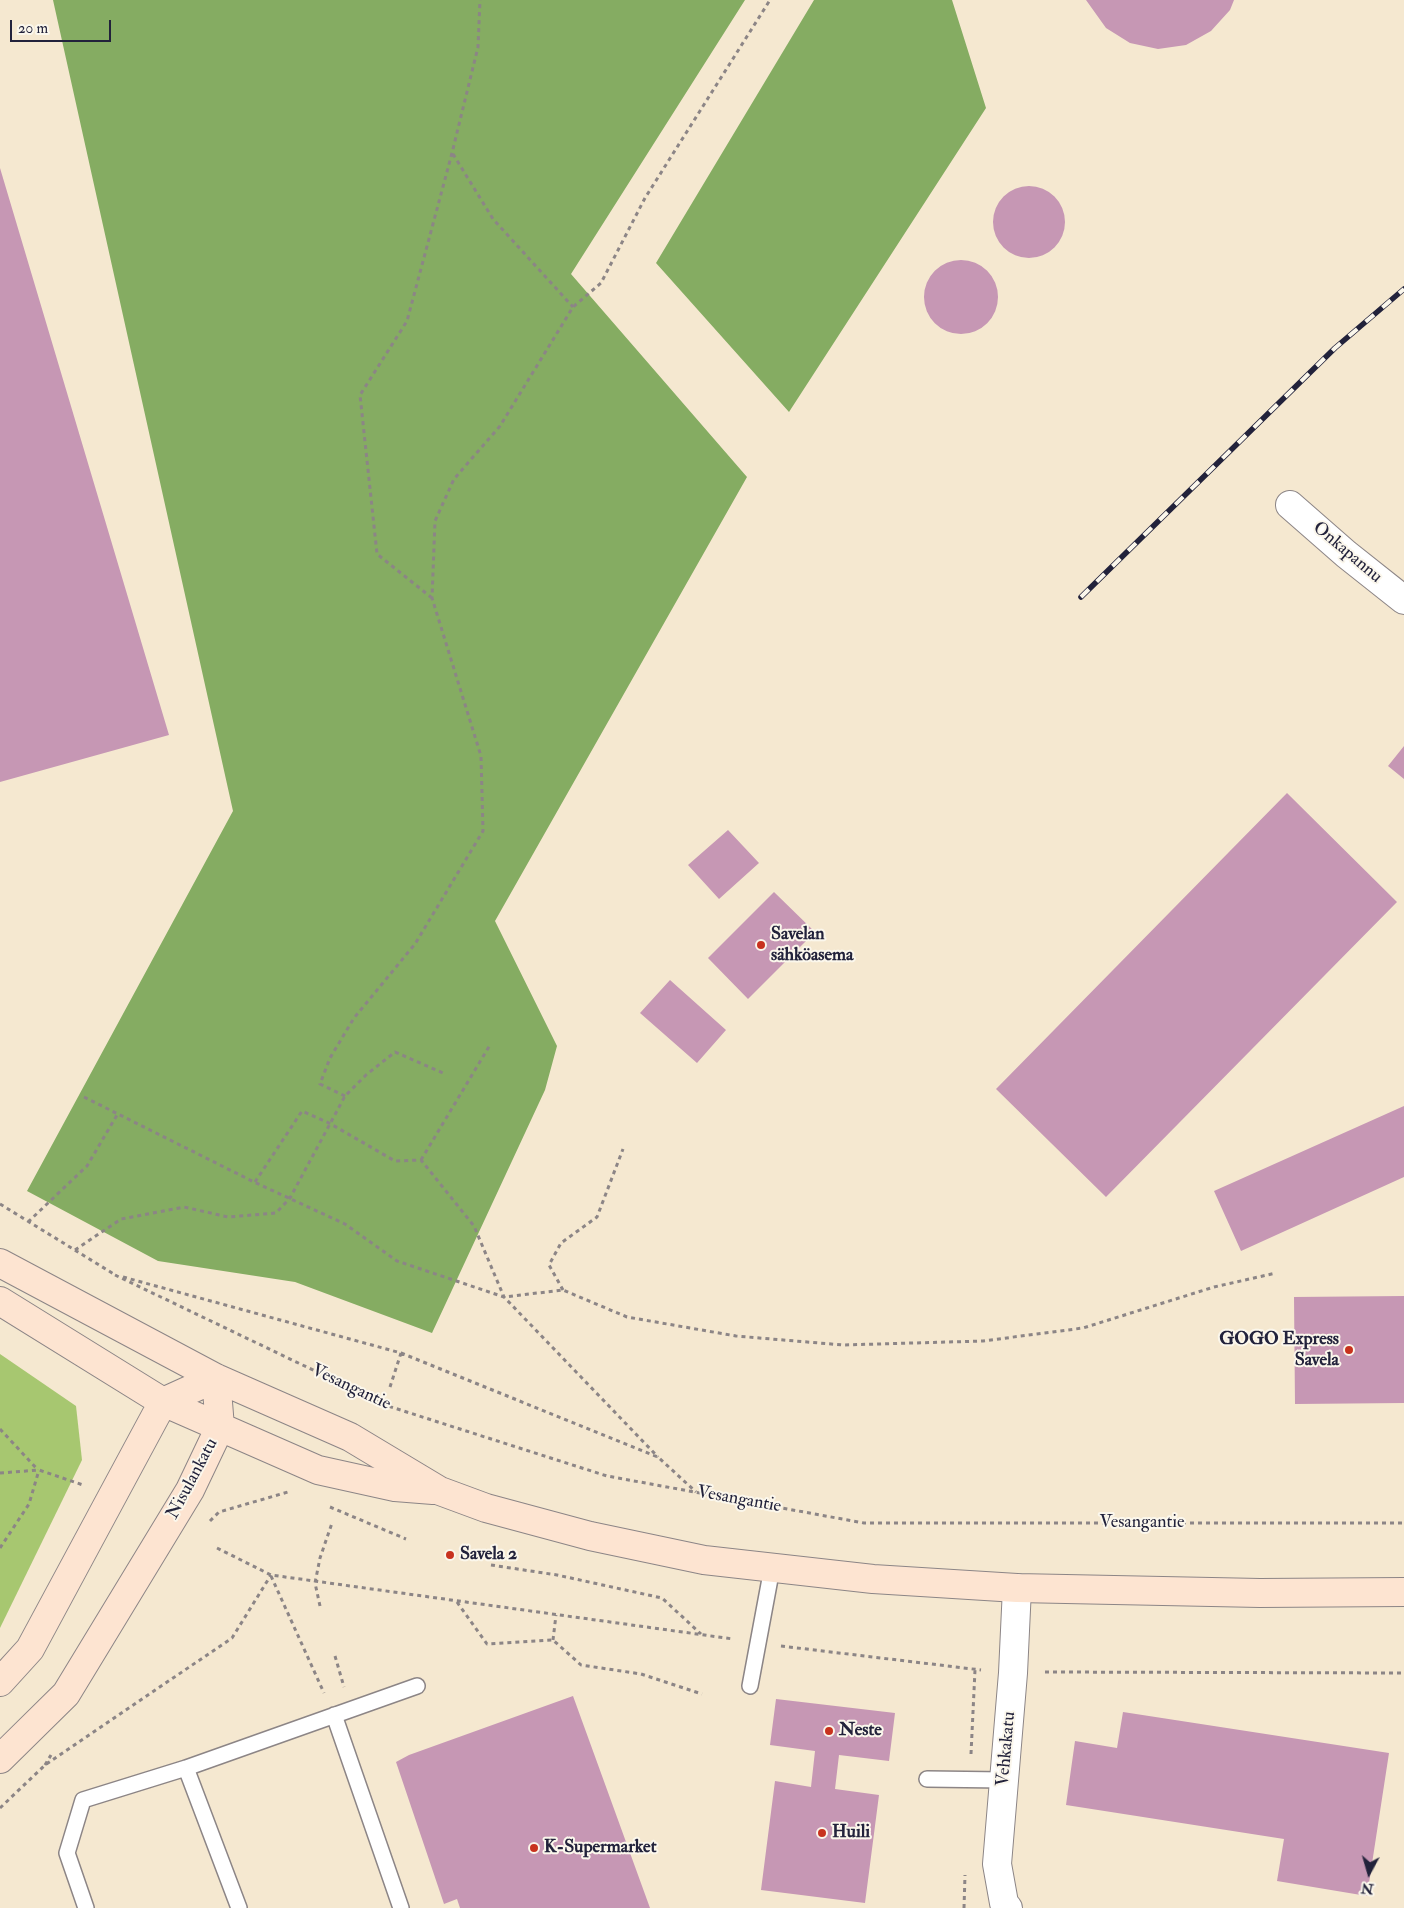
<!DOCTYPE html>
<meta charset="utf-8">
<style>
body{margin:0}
#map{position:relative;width:1404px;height:1908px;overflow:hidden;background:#f5e8d0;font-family:"IM FELL Double Pica",serif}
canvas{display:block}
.north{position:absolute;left:1344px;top:1848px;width:50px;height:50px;-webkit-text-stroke:4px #fbf7ec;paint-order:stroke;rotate:186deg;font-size:14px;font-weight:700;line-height:20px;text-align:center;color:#22223b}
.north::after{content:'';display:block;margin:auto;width:18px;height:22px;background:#22223b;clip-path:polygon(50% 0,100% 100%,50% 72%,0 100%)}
.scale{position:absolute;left:10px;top:20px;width:101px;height:22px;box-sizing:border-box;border:2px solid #22223b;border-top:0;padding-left:6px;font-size:15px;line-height:18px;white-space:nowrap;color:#22223b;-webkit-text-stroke:4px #fbf7ec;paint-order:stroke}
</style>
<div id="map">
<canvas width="1404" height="1908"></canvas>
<div class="north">N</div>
<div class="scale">20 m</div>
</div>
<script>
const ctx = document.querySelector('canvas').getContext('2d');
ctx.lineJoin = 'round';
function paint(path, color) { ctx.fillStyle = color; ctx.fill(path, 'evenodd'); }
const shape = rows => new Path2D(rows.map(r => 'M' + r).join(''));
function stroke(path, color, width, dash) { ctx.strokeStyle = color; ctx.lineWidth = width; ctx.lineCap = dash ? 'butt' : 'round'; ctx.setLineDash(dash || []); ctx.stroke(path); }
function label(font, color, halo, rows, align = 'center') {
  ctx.font = font + ' "IM FELL Double Pica",serif'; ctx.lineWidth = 4; ctx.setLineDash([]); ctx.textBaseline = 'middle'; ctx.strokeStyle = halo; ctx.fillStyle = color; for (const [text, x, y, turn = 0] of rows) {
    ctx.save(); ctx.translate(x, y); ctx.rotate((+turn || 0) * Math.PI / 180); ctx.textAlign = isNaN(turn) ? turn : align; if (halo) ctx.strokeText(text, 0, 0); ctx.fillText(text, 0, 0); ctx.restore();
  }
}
paint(shape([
 [0,1354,76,1406,82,1460,0,1628]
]), '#a7c770');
paint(shape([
 [53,0,745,0,571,274,747,477,495,921,557,1046,545,1090,432,1333,295,1282,158,1261,27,1191,233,811],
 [814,0,952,0,986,108,789,412,656,263]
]), '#85ac62');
paint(shape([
 [1086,0,1234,0,1230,10,1211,31,1186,45,1158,49,1130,43,1106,28],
 [0,168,169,735,0,782],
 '993 222a36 36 0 1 1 72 0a36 36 0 1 1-72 0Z',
 '924 297a37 37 0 1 1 74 0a37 37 0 1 1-74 0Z',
 [1404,746,1404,779,1388,766],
 [1287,793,1397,902,1106,1197,996,1089],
 [728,830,759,863,719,899,688,865],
 [774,892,815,932,748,999,708,958],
 [670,980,726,1030,697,1063,640,1013],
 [1404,1106,1404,1177,1241,1251,1214,1191],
 [1404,1296,1404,1403,1295,1404,1294,1297],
 [573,1696,650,1908,460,1908,457,1899,444,1904,396,1762,409,1755],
 [776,1699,895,1713,889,1761,839,1755,835,1789,879,1795,865,1903,761,1890,775,1781,811,1787,815,1751,770,1745],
 [1123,1712,1389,1753,1367,1896,1277,1881,1284,1839,1066,1805,1075,1741,1117,1748]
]), '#c697b4');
const service = shape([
 [750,1686,772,1568],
 [334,1715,401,1908],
 [186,1768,239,1908],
 [927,1779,1004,1780],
 [86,1908,67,1853,83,1800,186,1768,417,1686]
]);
const minor = shape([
 [1290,505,1346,554,1404,600],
 [1008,1908,1004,1903,997,1864,1013,1673,1017,1588]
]);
const secondary = shape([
 [0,1263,216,1378,350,1437,440,1491,486,1508,590,1536,704,1560,873,1579,1017,1588,1260,1593,1404,1592],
 [0,1301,163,1402,220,1427,318,1470,395,1487,433,1490],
 [0,1682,30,1649,163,1402,216,1378],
 [0,1759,66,1694,190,1490,220,1427,216,1378]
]);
stroke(service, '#8c8586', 18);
stroke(minor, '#8c8586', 30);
stroke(secondary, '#8c8586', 30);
stroke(shape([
 [453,154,493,219,573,307],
 [432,598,377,554,360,395,407,321,452,153,478,47,480,0],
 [345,1096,320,1084,330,1058,354,1018,415,944,483,831,481,756,432,598,435,521,454,479,500,426,573,307,601,283,645,198,770,0],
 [84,1097,254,1182,345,1224,397,1261,504,1297,563,1290,627,1317,736,1336,843,1345,983,1341,1083,1328,1214,1287,1276,1273],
 [421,1160,490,1045],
 [255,1182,302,1111,329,1123,395,1161,421,1160,474,1226,504,1297,658,1457],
 [0,1204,117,1276],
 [28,1222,87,1166,117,1115],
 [75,1250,121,1219,184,1207,228,1217,276,1213,290,1198,345,1096,366,1075,395,1052,443,1073],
 [115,1275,388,1406,607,1476,864,1523,1404,1523],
 [123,1277,401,1353,390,1387],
 [563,1290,549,1265,561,1243,597,1217,623,1149],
 [401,1353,658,1457,696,1492],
 [0,1429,38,1470],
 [0,1473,39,1470,83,1485],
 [330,1507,406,1539],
 [210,1521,219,1512,288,1492],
 [0,1548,29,1504,39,1470],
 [217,1548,271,1575,733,1639],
 [491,1565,557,1575,662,1598,701,1634],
 [271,1576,324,1693],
 [457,1602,487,1644,553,1640,581,1665,641,1674,702,1694],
 [320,1606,315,1583,320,1558,332,1523],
 [553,1640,556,1615],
 [781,1646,981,1670],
 [335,1656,344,1687],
 [1045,1672,1404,1673],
 [971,1754,975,1670],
 [45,1765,51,1755],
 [0,1808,45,1765,232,1638,271,1575],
 [964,1908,965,1875]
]), '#8c8586', 3, [4, 4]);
stroke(service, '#fff', 15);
stroke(minor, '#fff', 28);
stroke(secondary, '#fde4d1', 28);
const rail = shape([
 [1081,597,1335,348,1404,289]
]);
stroke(rail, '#22223b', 5.5);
stroke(rail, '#fbf7ec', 4, [11]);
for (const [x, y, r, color] of [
 [761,945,5,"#c8321e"],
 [1349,1350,5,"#c8321e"],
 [450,1555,5,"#c8321e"],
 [829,1731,5,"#c8321e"],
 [822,1833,5,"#c8321e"],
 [534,1848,5,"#c8321e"]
]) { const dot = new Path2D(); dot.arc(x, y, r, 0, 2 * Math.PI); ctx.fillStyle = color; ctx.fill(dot); stroke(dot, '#fbf7ec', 2); }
label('18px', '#22223b', '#fbf7ec', [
 ["Onkapannu",1347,553,40],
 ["Vesangantie",351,1388,25],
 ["Nisulankatu",193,1479,-62],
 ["Vesangantie",739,1500,10],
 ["Vesangantie",1142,1523],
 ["Vehkakatu",1007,1749,-85]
]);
label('bold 18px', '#22223b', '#fbf7ec', [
 ["Savelan",771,935],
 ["sähköasema",771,956],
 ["GOGO Express",1339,1340,"right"],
 ["Savela",1339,1361,"right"],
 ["Savela 2",460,1555],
 ["Neste",839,1731],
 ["Huili",832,1833],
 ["K-Supermarket",544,1848]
], 'left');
</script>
